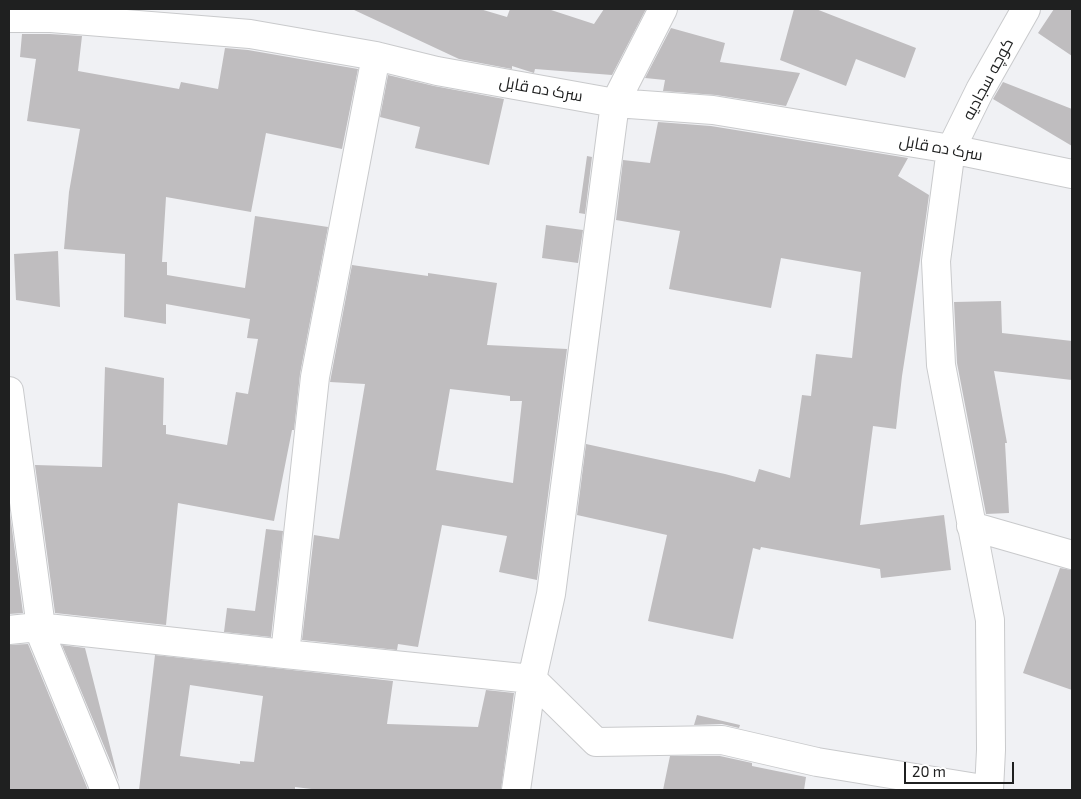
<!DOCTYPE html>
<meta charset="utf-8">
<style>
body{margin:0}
#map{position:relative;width:1081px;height:799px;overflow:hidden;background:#f0f1f4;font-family:"Exo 2",sans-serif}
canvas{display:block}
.frame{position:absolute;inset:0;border:10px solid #1f2020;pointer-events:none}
.scale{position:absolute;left:904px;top:762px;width:110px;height:22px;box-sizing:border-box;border:2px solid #1f2020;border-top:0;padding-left:6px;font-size:15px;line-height:18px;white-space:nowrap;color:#1f2020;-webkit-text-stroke:4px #fff;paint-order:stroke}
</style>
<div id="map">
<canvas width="1081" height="799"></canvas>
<div class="frame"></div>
<div class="scale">20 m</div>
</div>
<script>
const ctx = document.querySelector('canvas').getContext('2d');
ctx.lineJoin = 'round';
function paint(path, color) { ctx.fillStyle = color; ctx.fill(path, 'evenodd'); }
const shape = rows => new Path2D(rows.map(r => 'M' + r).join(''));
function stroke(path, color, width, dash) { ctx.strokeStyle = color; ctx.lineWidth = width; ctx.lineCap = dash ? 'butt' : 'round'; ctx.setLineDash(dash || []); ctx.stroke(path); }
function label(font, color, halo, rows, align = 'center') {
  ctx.font = font + ' "Exo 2",Cairo,sans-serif'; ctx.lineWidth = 4; ctx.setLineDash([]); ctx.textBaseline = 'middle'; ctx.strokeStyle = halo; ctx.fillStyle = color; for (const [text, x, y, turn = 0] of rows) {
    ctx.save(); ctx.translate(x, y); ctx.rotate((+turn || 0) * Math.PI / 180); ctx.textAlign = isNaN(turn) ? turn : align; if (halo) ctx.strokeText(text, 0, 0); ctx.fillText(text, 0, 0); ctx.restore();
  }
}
paint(shape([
 [352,9,480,9,507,17,510,9,548,9,594,24,604,9,646,9,612,75,535,69,534,73,512,66,512,69,459,59],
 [794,9,816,9,916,48,905,78,856,59,846,86,780,60],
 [1054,9,1072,9,1072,56,1038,33],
 [671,28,725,43,720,62,800,73,786,106,716,95,663,91,665,80,645,78],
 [22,34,50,34,82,36,78,71,179,89,181,82,218,89,225,48,248,50,358,69,342,149,266,133,251,212,166,197,162,262,167,262,167,275,245,288,255,216,328,227,300,374,294,430,292,430,274,521,178,503,166,625,55,613,35,465,102,467,105,367,164,378,163,425,166,425,166,434,227,445,236,392,248,394,258,339,247,338,250,319,166,304,166,324,124,317,125,254,64,249,69,192,80,129,27,121,36,59,20,57],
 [388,75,434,86,504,99,489,165,415,148,420,127,380,117],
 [1003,82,1072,109,1072,146,993,99],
 [658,122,711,126,908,158,898,176,929,195,920,260,902,376,896,429,873,426,860,525,944,515,951,570,881,578,880,569,761,547,760,550,753,548,733,639,648,621,667,535,577,515,586,444,725,474,755,482,759,469,790,478,802,395,811,396,816,354,852,358,861,272,781,258,771,308,669,289,680,231,616,220,623,160,650,163],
 [587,156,592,157,585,214,579,213],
 [546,225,583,230,578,263,542,258],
 [58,251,60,307,16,300,14,254],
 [352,265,428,276,428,273,497,283,487,345,567,349,537,580,499,572,507,536,442,525,418,647,398,644,397,650,302,640,314,535,339,539,365,384,330,382],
 [450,389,510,396,510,401,522,401,513,483,436,470],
 [1001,301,1002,333,1072,341,1072,380,994,371,1007,443,1005,443,1009,513,986,514,957,363,954,302],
 [9,506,23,613,9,614],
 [266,529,283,531,271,637,224,632,227,608,255,611],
 [1060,568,1072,570,1072,690,1023,673],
 [28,644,88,790,9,790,9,645],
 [62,645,85,648,119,782],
 [155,655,393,681,387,724,478,727,486,690,514,693,501,790,320,790,295,787,295,790,139,790],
 [190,685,263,696,254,762,240,761,240,764,180,756],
 [697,715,740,725,739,728,722,724,694,725],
 [670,756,720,756,752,763,752,766,806,777,804,790,663,790]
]), '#bfbdbf');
const minor = shape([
 [9,18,51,18,250,34,376,56,437,71,615,103,713,110,951,149,1072,174],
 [9,391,40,620,38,627,105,790],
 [971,526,1072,555],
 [9,630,38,627,285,654,532,679,596,742,722,740,817,762,989,790],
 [285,654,315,377,376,56],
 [516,790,532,679,551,594,615,103,663,9],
 [989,790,991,750,990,620,941,365,936,261,951,149,980,90,1026,9]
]);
stroke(minor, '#c9cacc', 30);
stroke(minor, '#fff', 28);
label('16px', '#1f2020', '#fff', [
 ["کوچه سجادیه",988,79,-62],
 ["سرک ده قابل",541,89,10],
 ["سرک ده قابل",941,148,10]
]);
</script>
